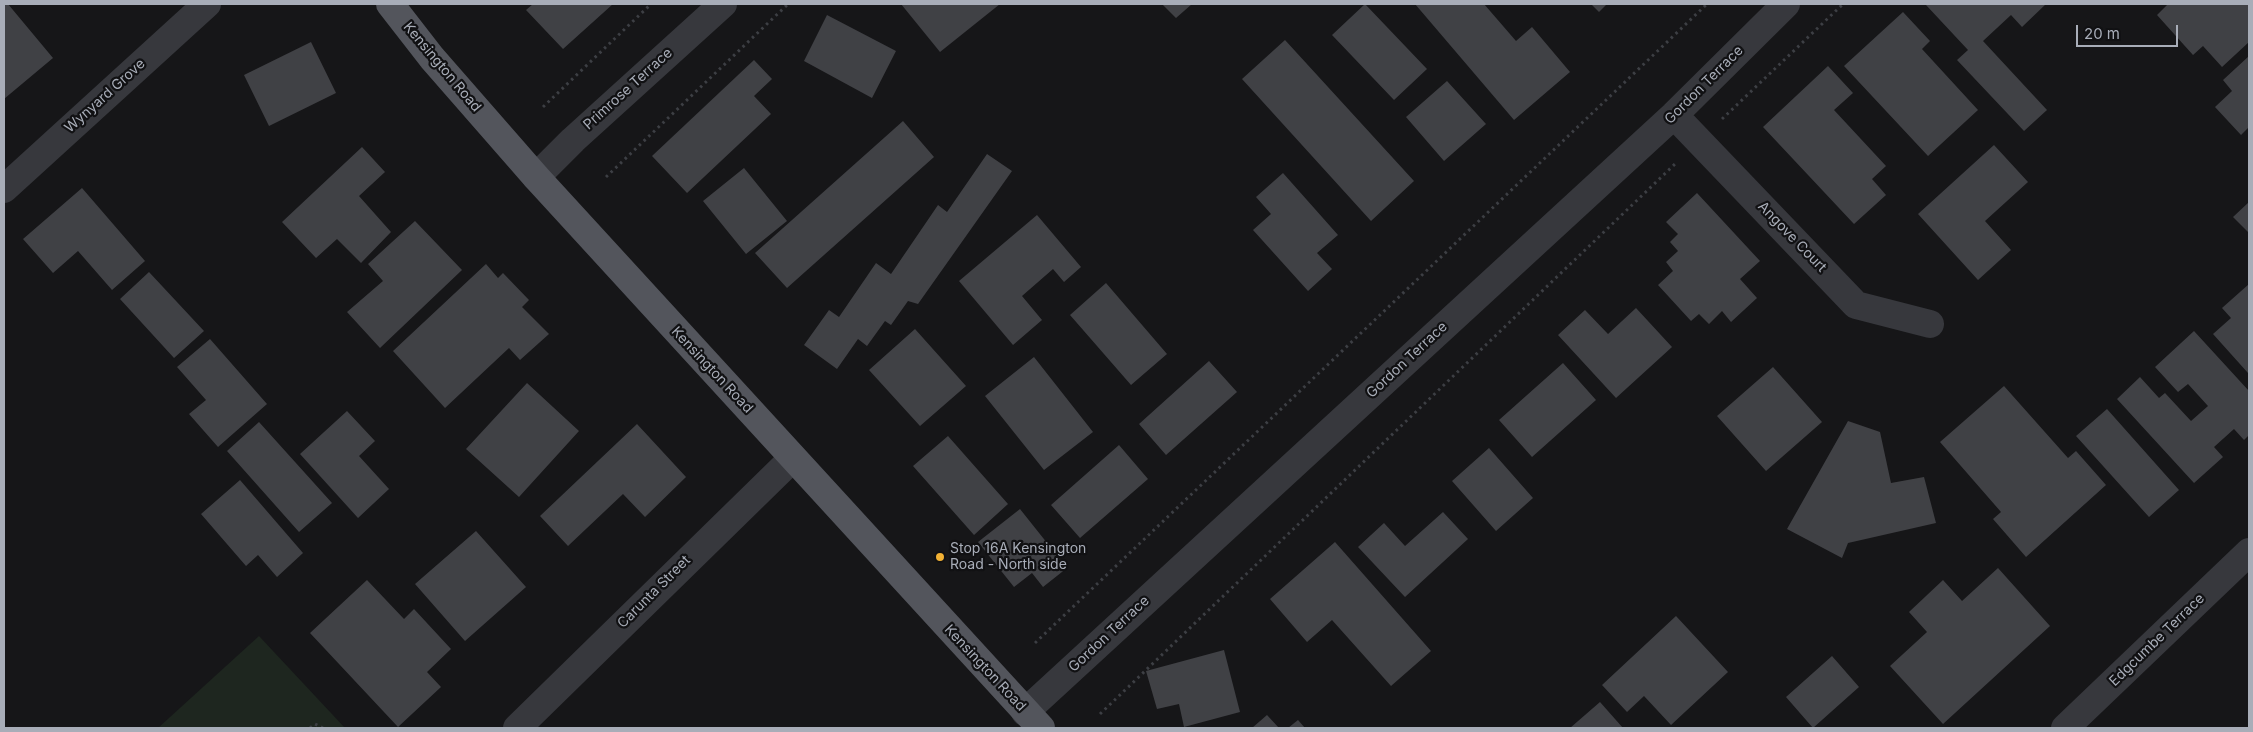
<!DOCTYPE html>
<style>
body{margin:0}
#map{position:relative;width:2253px;height:732px;overflow:hidden;background:#161618;font-family:Inter,sans-serif}
canvas{display:block}
.frame{position:absolute;inset:0;border:5px solid #a8adb8;pointer-events:none}
.scale{position:absolute;left:2076px;top:25px;width:102px;height:22px;box-sizing:border-box;border:2px solid #a8adb8;border-top:0;padding-left:6px;font-size:15px;line-height:18px;white-space:nowrap;color:#a8adb8;-webkit-text-stroke:4px #111113;paint-order:stroke}
</style>
<div id="map">
<canvas width="2253" height="732"></canvas>
<div class="frame"></div>
<div class="scale">20 m</div>
</div>
<script>
const ctx = document.querySelector('canvas').getContext('2d');
ctx.lineJoin = 'round';
function paint(path, color) { ctx.fillStyle = color; ctx.fill(path, 'evenodd'); }
const shape = rows => new Path2D(rows.map(r => 'M' + r).join(''));
function stroke(path, color, width, dash) { ctx.strokeStyle = color; ctx.lineWidth = width; ctx.lineCap = dash ? 'butt' : 'round'; ctx.setLineDash(dash || []); ctx.stroke(path); }
function label(font, color, halo, rows, align = 'center') {
  ctx.font = font + ' Inter,sans-serif'; ctx.lineWidth = 4.5; ctx.setLineDash([]); ctx.textBaseline = 'middle'; ctx.strokeStyle = halo; ctx.fillStyle = color; for (const [text, x, y, turn = 0] of rows) {
    ctx.save(); ctx.translate(x, y); ctx.rotate((+turn || 0) * Math.PI / 180); ctx.textAlign = isNaN(turn) ? turn : align; if (halo) ctx.strokeText(text, 0, 0); ctx.fillText(text, 0, 0); ctx.restore();
  }
}
paint(shape([
 [259,636,345,728,158,728]
]), '#1e261f');
paint(shape([
 [4,4,8,4,53,58,4,99],
 [533,4,613,4,563,49,526,10],
 [901,4,1000,4,940,52],
 [1162,4,1192,4,1176,18],
 [1365,4,1427,69,1394,100,1332,35],
 [1415,4,1484,4,1516,41,1532,27,1570,72,1514,120],
 [1591,4,1607,4,1599,12],
 [1928,4,2046,4,2022,27,2011,15,1983,41,2047,110,2024,131,1957,60,1968,50,1926,5],
 [2168,4,2249,4,2249,42,2222,67,2203,46,2193,55,2157,15],
 [1903,12,1930,41,1922,49,1978,110,1928,156,1844,66],
 [827,15,896,51,872,98,804,61],
 [1285,40,1414,181,1371,221,1242,79],
 [311,42,336,93,269,126,244,75],
 [2249,56,2249,127,2241,135,2215,107,2232,91,2223,80],
 [754,60,772,79,754,96,771,114,687,193,652,156],
 [1828,66,1853,93,1834,110,1886,166,1872,179,1886,195,1854,224,1763,127],
 [1447,81,1486,124,1444,161,1406,117],
 [903,121,934,157,787,288,755,253],
 [1994,145,2028,182,1985,221,2011,250,1978,280,1918,214],
 [362,147,385,172,359,196,391,232,361,263,337,239,316,258,282,222],
 [987,154,1012,171,918,304,908,301,891,325,885,321,867,346,858,339,837,369,804,345,829,310,839,317,876,263,891,274,938,205,947,212],
 [744,168,787,221,746,254,703,201],
 [1283,173,1338,235,1317,253,1332,269,1308,291,1253,230,1271,214,1256,197],
 [82,188,145,261,112,290,78,251,53,273,23,239],
 [1697,193,1760,261,1740,279,1757,298,1731,322,1722,311,1709,324,1699,314,1691,321,1658,285,1673,271,1666,262,1678,251,1670,242,1678,234,1666,222],
 [2249,202,2249,233,2233,217],
 [1037,215,1081,267,1064,282,1053,269,1022,296,1042,320,1013,345,959,281],
 [415,221,462,270,380,348,347,312,383,281,368,264],
 [486,264,498,278,503,273,529,300,522,307,549,334,520,360,509,348,445,408,393,351],
 [149,272,204,331,174,358,120,299],
 [1106,283,1167,354,1131,385,1070,315],
 [2249,284,2249,371,2248,373,2213,334,2231,318,2222,308],
 [1636,308,1672,347,1616,398,1558,335,1585,310,1608,334],
 [915,329,966,386,920,426,869,370],
 [2194,331,2249,391,2249,435,2244,440,2234,429,2214,447,2223,457,2194,483,2117,399,2140,377,2159,398,2165,393,2191,421,2208,406,2188,384,2178,392,2155,367],
 [210,339,267,404,218,447,189,414,206,400,177,367],
 [1034,357,1093,432,1044,470,985,396],
 [1209,361,1237,392,1166,455,1139,424],
 [1563,363,1596,400,1532,457,1499,420],
 [1773,367,1822,422,1766,471,1717,416],
 [527,383,579,431,519,497,466,449],
 [2004,386,2068,458,2076,451,2106,485,2026,557,1993,519,2001,512,1940,442],
 [2107,409,2179,490,2149,517,2076,436],
 [347,411,375,441,359,456,389,489,358,518,300,454],
 [1848,421,1880,432,1891,483,1924,477,1936,523,1848,543,1842,558,1787,529],
 [259,422,332,503,299,532,227,451],
 [637,424,686,477,645,517,623,494,568,546,540,516],
 [948,436,1008,504,974,535,913,466],
 [1119,445,1148,479,1080,538,1051,505],
 [1489,448,1533,498,1496,531,1452,481],
 [240,480,303,553,277,577,258,555,246,566,201,514],
 [1020,509,1067,568,1043,587,1032,573,1014,587,978,542],
 [1443,512,1468,539,1405,597,1358,547,1384,523,1405,546],
 [476,531,526,587,465,641,415,584],
 [1335,542,1431,651,1391,686,1332,620,1307,642,1270,599],
 [1998,568,2050,626,1943,724,1890,666,1927,632,1909,612,1943,580,1962,601],
 [367,580,404,619,414,609,451,649,427,672,441,687,398,727,310,633],
 [1676,616,1728,672,1671,725,1644,696,1627,712,1602,685],
 [1224,650,1240,712,1184,727,1179,704,1157,709,1146,671],
 [1832,656,1859,687,1813,728,1786,697],
 [1600,702,1623,728,1570,728],
 [1267,715,1279,728,1252,728],
 [1298,720,1305,728,1288,728]
]), '#404145');
stroke(shape([
 [543,107,651,4],
 [1722,119,1843,4],
 [606,177,788,4],
 [1035,643,1707,4],
 [1100,714,1676,163],
 [310,728,315,724,323,728]
]), '#3d3f44', 3, [2.5, 4]);
stroke(shape([
 [1674,115,1856,305,1930,324],
 [536,177,573,140,723,4],
 [4,189,207,4],
 [1025,712,1674,115,1786,4],
 [517,728,793,458],
 [2065,728,2249,552]
]), '#37383d', 28);
stroke(shape([
 [390,4,432,58,536,177,1041,728]
]), '#53555c', 28);
for (const [x, y, r, color] of [
 [940,557,5,"#f2b134"]
]) { const dot = new Path2D(); dot.arc(x, y, r, 0, 2 * Math.PI); ctx.fillStyle = color; ctx.fill(dot); stroke(dot, '#111113', 2); }
label('14px', '#a8adb8', '#111113', [
 ["Kensington Road",442,67,50],
 ["Gordon Terrace",1704,85,-45],
 ["Primrose Terrace",628,89,-42],
 ["Wynyard Grove",105,96,-42],
 ["Angove Court",1792,237,46],
 ["Gordon Terrace",1407,360,-43],
 ["Kensington Road",712,370,47],
 ["Carunta Street",654,592,-45],
 ["Gordon Terrace",1109,634,-43],
 ["Edgcumbe Terrace",2157,640,-44],
 ["Kensington Road",985,668,47]
]);
label('14px', '#a8adb8', '#111113', [
 ["Stop 16A Kensington",950,549],
 ["Road - North side",950,565]
], 'left');
</script>
